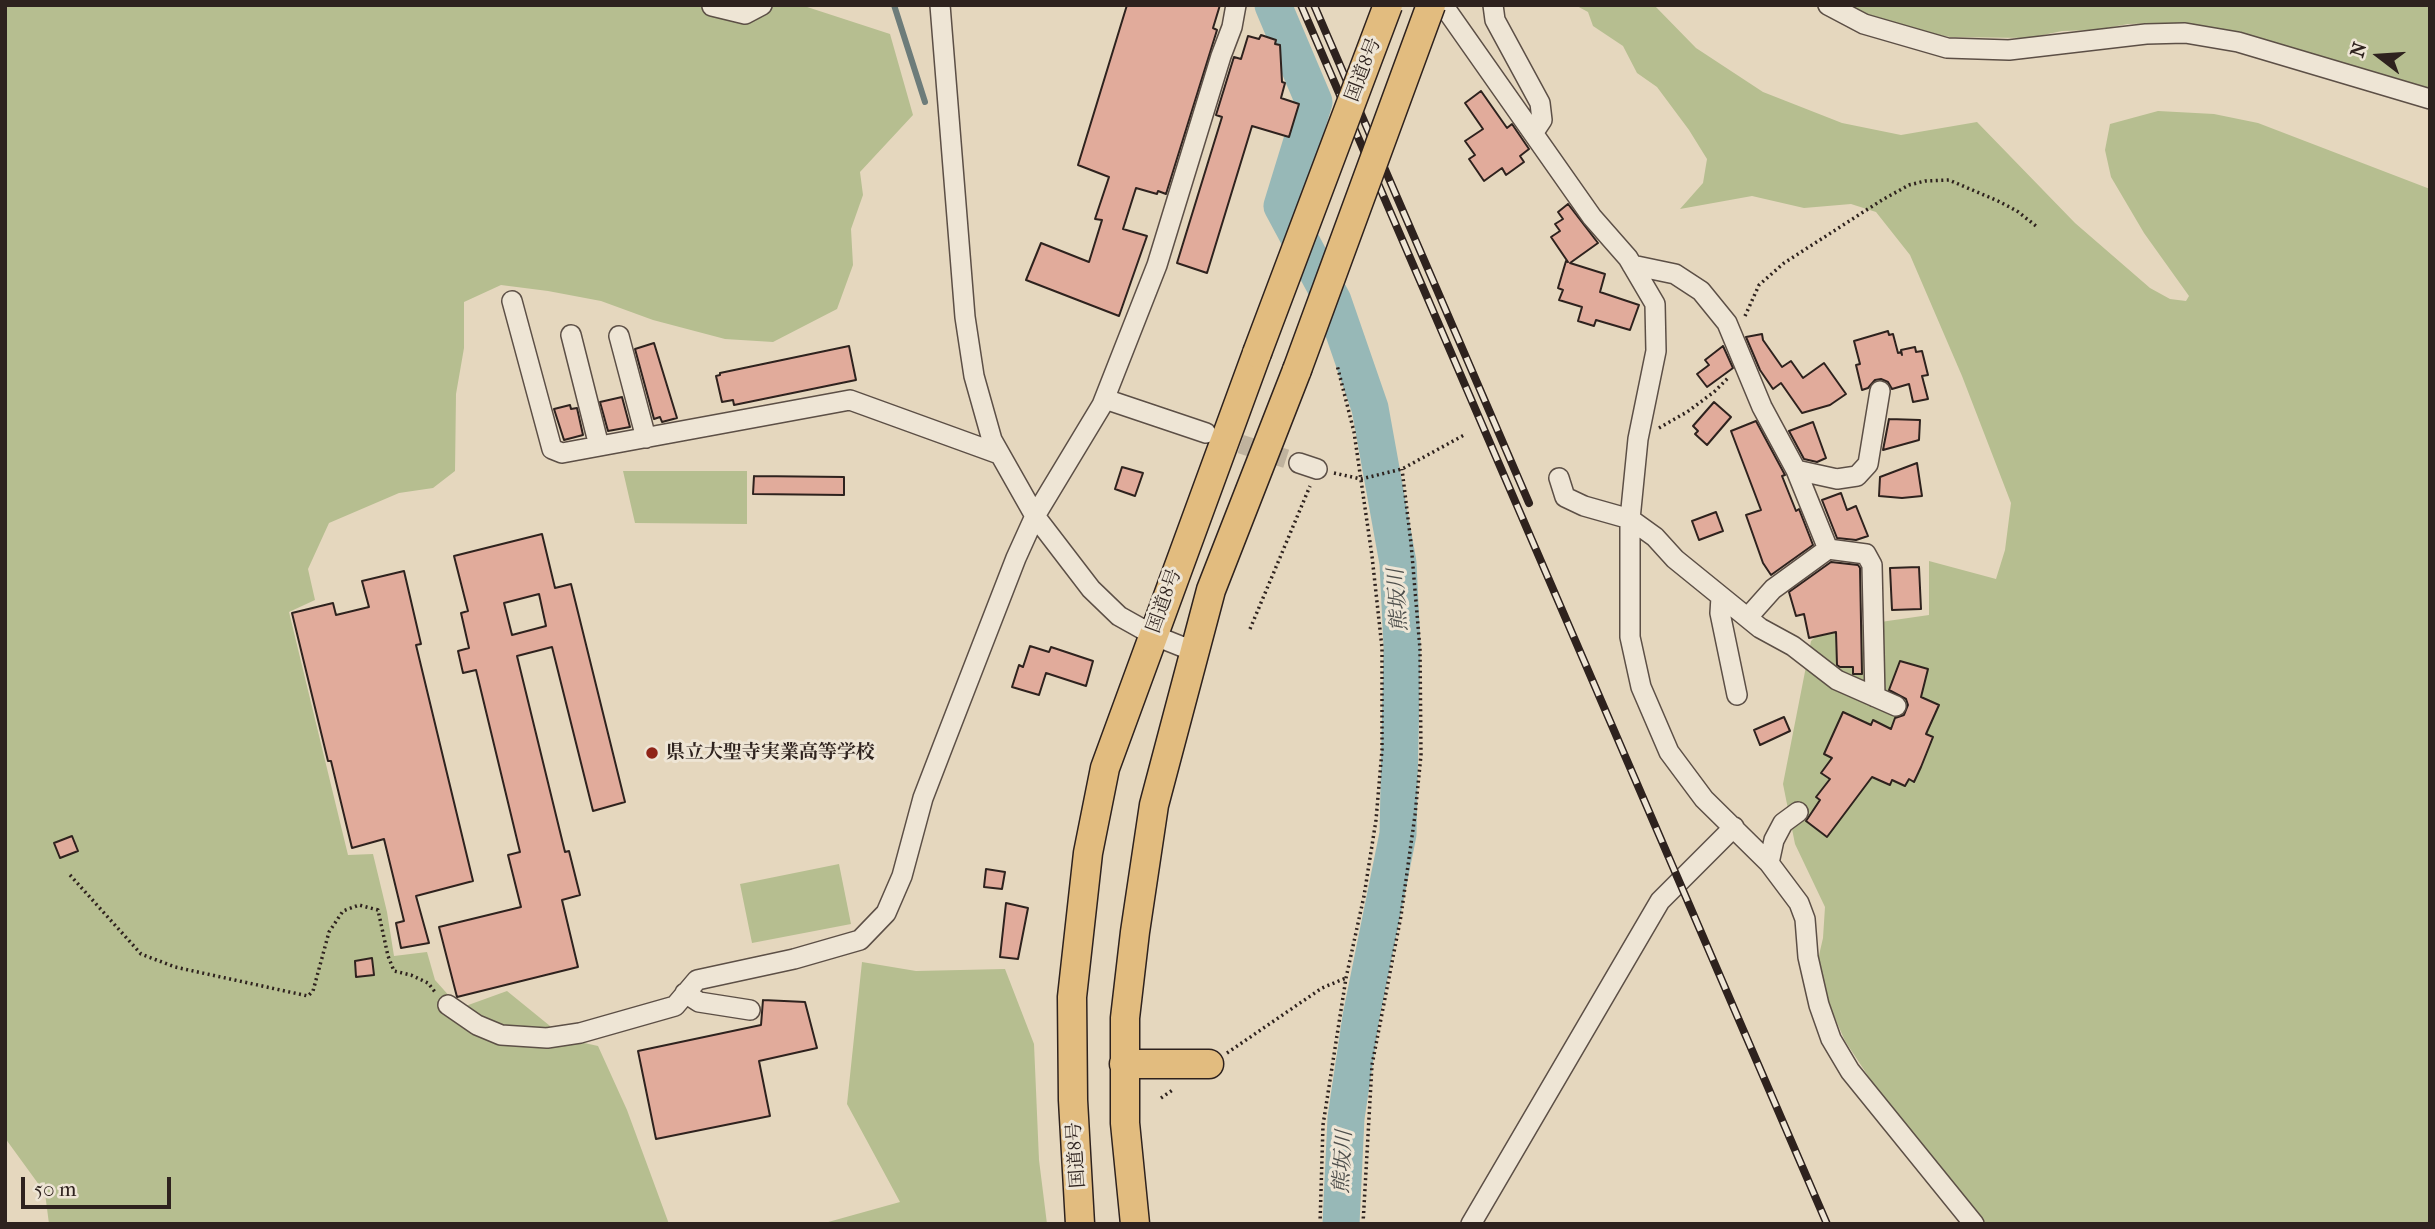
<!DOCTYPE html>
<meta charset="utf-8">
<style>
body{margin:0}
#map{position:relative;width:2435px;height:1229px;overflow:hidden;background:#e5d7be;font-family:"IM FELL French Canon",serif}
canvas{display:block}
.frame{position:absolute;inset:0;border:7px solid #2e221e;pointer-events:none}
.north{position:absolute;left:2344px;top:21px;width:70px;height:70px;-webkit-text-stroke:5px #eee5d5;paint-order:stroke;rotate:287deg;font-size:19px;font-weight:700;line-height:28px;text-align:center;color:#2e221e}
.north::after{content:'';display:block;margin:auto;width:24px;height:32px;background:#2e221e;clip-path:polygon(50% 0,100% 100%,50% 72%,0 100%)}
.scale{position:absolute;left:21px;top:1177px;width:150px;height:32px;box-sizing:border-box;border:4px solid #2e221e;border-top:0;padding-left:9px;font-size:21px;line-height:24px;white-space:nowrap;color:#2e221e;-webkit-text-stroke:5px #eee5d5;paint-order:stroke}
</style>
<div id="map">
<canvas width="2435" height="1229"></canvas>
<div class="frame"></div>
<div class="north">N</div>
<div class="scale">50 m</div>
</div>
<script>
const ctx = document.querySelector('canvas').getContext('2d');
ctx.lineJoin = 'round';
function paint(path, color) { ctx.fillStyle = color; ctx.fill(path, 'evenodd'); }
const shape = rows => new Path2D(rows.map(r => 'M' + r).join(''));
function stroke(path, color, width, dash) { ctx.strokeStyle = color; ctx.lineWidth = width; ctx.lineCap = dash ? 'butt' : 'round'; ctx.setLineDash(dash || []); ctx.stroke(path); }
function label(font, color, halo, rows, align = 'center') {
  ctx.font = font + ' "IM FELL French Canon","Noto Serif JP",serif'; ctx.lineWidth = 6; ctx.setLineDash([]); ctx.textBaseline = 'middle'; ctx.strokeStyle = halo; ctx.fillStyle = color; for (const [text, x, y, turn = 0] of rows) {
    ctx.save(); ctx.translate(x, y); ctx.rotate((+turn || 0) * Math.PI / 180); ctx.textAlign = isNaN(turn) ? turn : align; if (halo) ctx.strokeText(text, 0, 0); ctx.fillText(text, 0, 0); ctx.restore();
  }
}
paint(shape([
 [5,5,801,5,890,34,913,115,860,172,863,195,851,229,853,265,837,309,773,342,725,339,653,320,601,301,548,291,501,285,464,302,464,348,456,394,455,471,433,488,399,493,329,523,308,569,315,600,289,612,348,855,373,854,387,912,394,956,427,952,435,980,460,1008,507,991,566,1039,598,1046,627,1110,669,1224,49,1224,45,1193,5,1138],
 [1575,5,1654,5,1696,48,1763,92,1842,123,1901,135,1977,122,2075,223,2150,288,2170,299,2186,301,2189,296,2144,233,2111,177,2105,150,2110,124,2158,111,2214,114,2258,123,2430,189,2430,1224,1984,1224,1878,1091,1845,1041,1827,1000,1817,964,1823,938,1825,907,1795,844,1783,784,1811,641,1818,634,1839,628,1929,615,1929,561,1996,579,2005,550,2011,503,1962,376,1910,255,1876,212,1851,204,1804,208,1752,196,1680,209,1703,183,1707,159,1689,130,1657,87,1637,73,1623,46,1593,26,1588,12],
 [1842,5,2430,5,2430,91,2235,33,2170,23,2128,24,2096,30,2062,31,2029,38,1950,37,1904,28,1864,16],
 [623,471,747,471,747,524,635,523],
 [839,864,851,924,752,943,740,884],
 [862,962,916,971,1005,969,1034,1044,1039,1160,1047,1224,821,1224,900,1202,847,1104]
]), '#b6be90');
stroke(shape([
 [894,5,925,102]
]), '#6d7c7a', 6);
stroke(shape([
 [1273,5,1314,102,1282,206,1333,301,1370,408,1398,563,1402,646,1398,834,1361,1017,1346,1118,1341,1224]
]), '#97b8b7', 37);
const building = shape([
 [1127,5,1220,5,1213,28,1217,30,1166,194,1158,191,1157,194,1136,188,1123,229,1147,236,1119,316,1026,280,1041,243,1089,262,1102,220,1095,219,1109,177,1078,165,1127,5],
 [1261,35,1276,40,1275,44,1280,45,1282,82,1285,83,1281,98,1299,104,1289,137,1252,126,1207,273,1177,263,1222,117,1216,115,1233,60,1234,57,1241,59,1248,36,1259,39,1261,35],
 [1481,91,1507,128,1512,124,1529,149,1520,156,1524,162,1506,175,1502,168,1484,181,1469,159,1475,155,1465,141,1483,129,1465,103,1481,91],
 [1568,204,1598,243,1570,263,1605,274,1600,292,1639,305,1630,330,1596,320,1594,326,1578,321,1582,307,1559,300,1563,290,1558,288,1566,261,1568,262,1551,237,1560,231,1555,224,1563,219,1558,212,1568,204],
 [1888,331,1889,335,1893,334,1898,353,1901,352,1902,355,1901,350,1915,347,1916,352,1922,351,1928,375,1922,376,1928,399,1913,402,1909,384,1892,389,1888,382,1881,379,1875,380,1868,388,1862,390,1856,365,1860,364,1854,341,1888,331],
 [1762,334,1763,340,1782,367,1791,361,1803,378,1824,363,1846,394,1830,405,1802,413,1781,383,1773,389,1760,370,1746,337,1762,334],
 [654,343,677,418,662,422,660,417,654,419,635,349,654,343],
 [849,346,856,380,734,405,733,400,722,402,716,376,720,375,720,373,849,346],
 [1723,346,1733,368,1707,387,1697,374,1709,365,1705,360,1723,346],
 [622,397,630,427,608,431,600,402,622,397],
 [1714,402,1731,417,1707,445,1695,434,1698,431,1693,426,1714,402],
 [570,405,571,409,577,408,583,435,564,440,554,409,570,405],
 [1889,419,1920,420,1919,440,1883,450,1889,419],
 [1756,421,1785,475,1782,476,1796,511,1799,509,1813,545,1771,575,1763,563,1746,515,1761,510,1731,431,1756,421],
 [1813,422,1826,458,1817,462,1804,459,1789,431,1813,422],
 [1917,463,1922,496,1902,498,1879,496,1880,477,1917,463],
 [1122,467,1143,473,1135,496,1115,489,1122,467],
 [754,476,844,477,844,495,753,494,754,476],
 [1841,493,1847,510,1856,506,1868,536,1856,540,1837,538,1822,500,1841,493],
 [1716,512,1723,531,1699,540,1692,521,1716,512],
 [542,534,555,588,571,584,625,802,593,811,552,647,517,656,565,852,569,851,580,895,562,900,578,967,457,997,439,927,521,907,508,855,520,852,476,670,463,673,458,651,469,648,461,613,468,611,454,556,542,534],
 [539,594,546,626,512,635,504,603,539,594],
 [1831,562,1858,565,1860,568,1862,674,1853,674,1853,667,1840,667,1837,665,1836,632,1809,638,1804,614,1796,616,1789,592,1831,562],
 [1919,567,1921,609,1892,610,1890,568,1919,567],
 [404,571,421,644,416,645,473,881,416,896,429,943,401,948,396,923,404,921,384,839,352,848,331,761,328,761,292,613,333,603,336,615,369,607,362,581,404,571],
 [1030,646,1049,652,1051,647,1093,661,1086,686,1046,673,1039,695,1012,687,1019,665,1023,667,1030,646],
 [1900,661,1928,669,1921,697,1939,705,1926,734,1933,737,1921,767,1914,782,1909,779,1905,786,1892,780,1890,785,1872,777,1827,837,1806,821,1820,800,1816,797,1830,779,1821,773,1832,758,1824,754,1843,712,1871,725,1873,720,1891,729,1895,718,1904,715,1908,705,1906,699,1889,690,1900,661],
 [1784,717,1790,731,1760,745,1754,730,1784,717],
 [72,836,78,851,60,858,54,843,72,836],
 [986,869,1005,872,1002,889,984,887,986,869],
 [1006,903,1028,908,1018,959,1000,957,1006,903],
 [372,958,374,975,356,977,355,961,372,958],
 [763,1000,805,1002,817,1048,759,1061,770,1116,656,1139,638,1051,761,1025,763,1000]
]);
paint(building, '#e1ab9b');
stroke(building, '#2e221e', 2);
stroke(shape([
 [1213,435,1299,463]
]), '#c0b39e', 19, [19, 10]);
const minor = shape([
 [940,5,965,317,974,376,992,440,1035,516,1091,589,1119,616,1153,635,1193,651],
 [1443,5,1592,217,1628,258,1655,304,1656,351,1638,439,1630,519,1630,637,1641,687,1669,752,1704,799,1769,863,1799,903,1805,919,1808,957,1819,1005,1831,1039,1850,1071,1974,1224],
 [1493,5,1495,20,1540,103,1542,120,1534,132],
 [1828,5,1864,24,1947,48,2009,50,2146,34,2185,33,2238,42,2430,99],
 [712,6,745,14,762,5],
 [1632,265,1675,274,1701,291,1727,323,1762,407,1796,470,1828,549],
 [512,301,552,449,562,453,850,400,999,454],
 [571,335,599,446],
 [619,336,646,438],
 [1105,399,1206,433],
 [1299,463,1317,469],
 [1796,470,1837,479,1857,476,1868,464,1880,391],
 [1559,478,1565,497,1584,506,1630,519,1655,537,1675,559,1760,628,1793,646,1837,680,1896,706],
 [1721,597,1720,613,1737,695],
 [1748,617,1773,589,1828,549,1866,554,1872,565,1875,697],
 [1769,863,1774,840,1783,823,1798,812],
 [685,993,699,1002,750,1010],
 [448,1005,477,1025,501,1035,547,1038,580,1033,675,1006,697,980,794,959,860,940,886,913,902,876,923,798,943,746,1016,558,1035,516,1102,405,1157,265,1221,56,1232,27,1236,5],
 [1471,1224,1660,901,1734,827]
]);
const highway = shape([
 [1124,1064,1209,1064],
 [1080,1224,1073,1100,1072,997,1088,853,1105,768,1257,353],
 [1135,1224,1125,1123,1125,1018,1135,932,1154,805,1211,590,1297,370]
]);
stroke(minor, '#5c4f46', 22);
stroke(highway, '#2e221e', 31);
stroke(shape([
 [1745,316,1759,285,1784,263,1882,200,1909,185,1925,181,1949,180,1998,201,2017,211,2036,226],
 [1659,428,1687,412,1714,392,1729,377],
 [1334,473,1361,479,1402,469,1466,434],
 [1250,629,1310,486],
 [70,875,141,954,175,967,308,996,313,991,329,932,343,911,359,905,378,910,388,956,394,971,411,975,428,983,435,992],
 [1227,1053,1322,988,1346,978],
 [1161,1098,1174,1089],
 [1320,1224,1323,1125,1346,978,1364,896,1376,820,1382,750,1382,648,1372,556,1354,432,1337,365],
 [1363,1224,1372,1065,1401,916,1415,815,1421,755,1420,649,1411,543,1402,469]
]), '#2e221e', 3.5, [2, 3.5]);
stroke(minor, '#eee5d5', 19);
stroke(highway, '#e2bc7f', 28);
const rail = shape([
 [1301,5,1827,1224],
 [1314,5,1529,503]
]);
stroke(rail, '#2e221e', 8);
stroke(rail, '#eee5d5', 5, [16]);
const highwayBridge = shape([
 [1257,353,1388,5],
 [1297,370,1431,5]
]);
stroke(highwayBridge, '#2e221e', 31, []);
stroke(highwayBridge, '#e2bc7f', 28);
for (const [x, y, r, color] of [
 [652,753,7,"#8f2418"]
]) { const dot = new Path2D(); dot.arc(x, y, r, 0, 2 * Math.PI); ctx.fillStyle = color; ctx.fill(dot); stroke(dot, '#eee5d5', 2.5); }
label('19px', '#2e221e', '#eee5d5', [
 ["国道8号",1364,70,-69],
 ["国道8号",1165,601,-70],
 ["国道8号",1077,1155,-94]
]);
label('bold 19px', '#2e221e', '#eee5d5', [
 ["県立大聖寺実業高等学校",666,753]
], 'left');
label('italic 21px', '#4e4f4c', '#eee5d5', [
 ["熊坂川",1399,600,-94],
 ["熊坂川",1344,1162,-87]
]);
</script>
